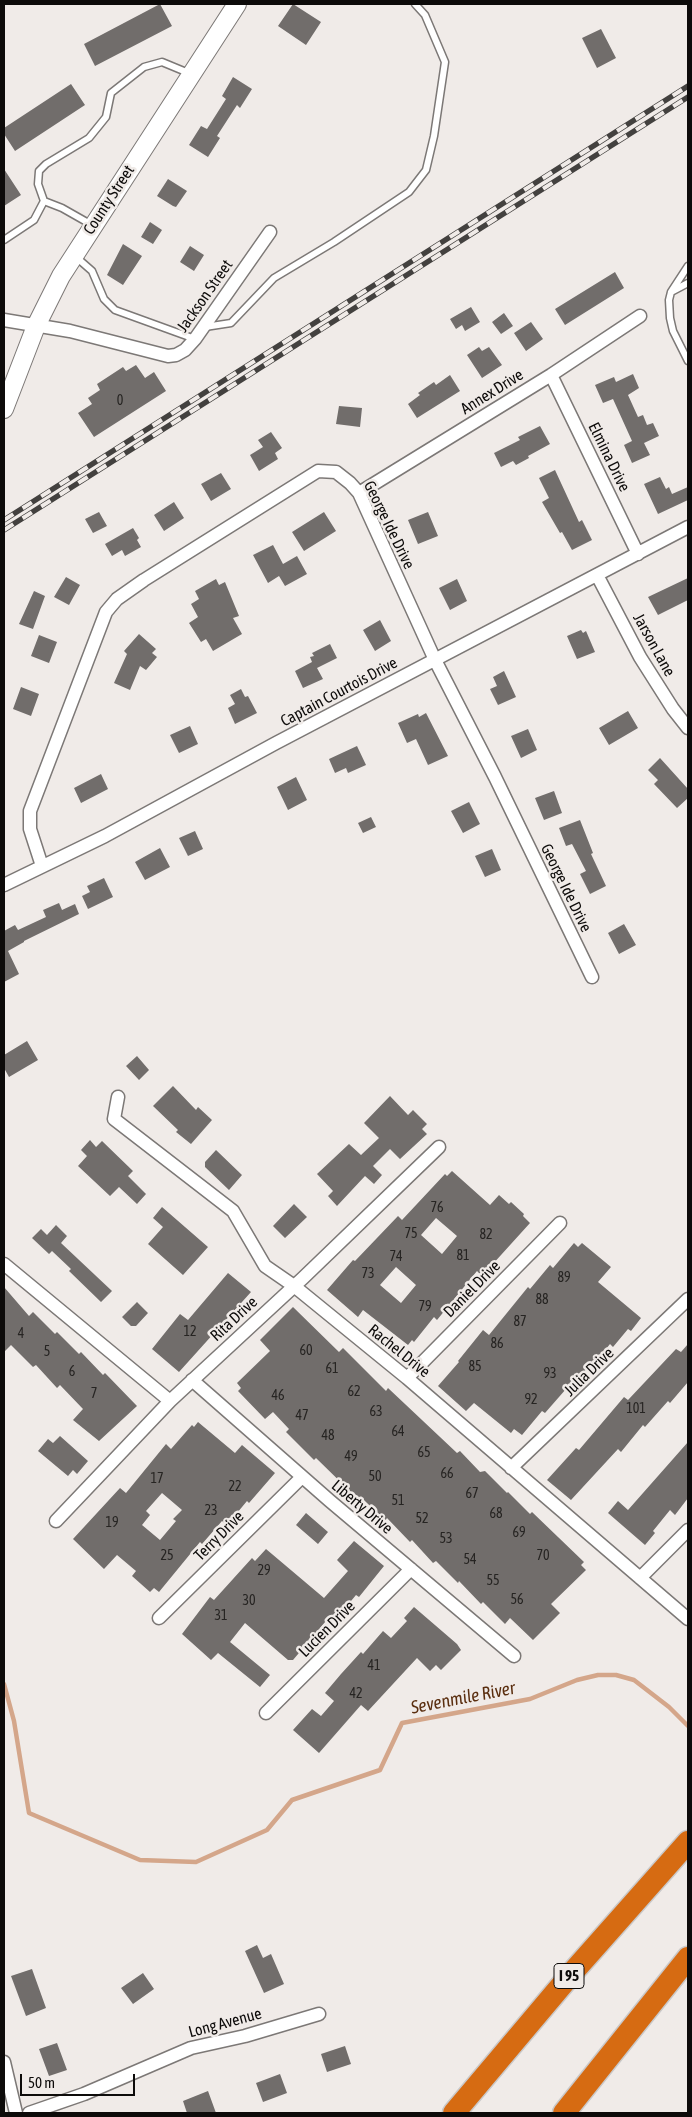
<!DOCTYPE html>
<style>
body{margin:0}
#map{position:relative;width:692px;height:2117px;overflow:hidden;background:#f0ebe8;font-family:"Asap Condensed",sans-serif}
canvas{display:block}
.frame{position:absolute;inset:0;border:5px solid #0d0b0a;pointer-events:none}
.scale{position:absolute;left:20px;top:2074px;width:115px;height:22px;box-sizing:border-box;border:2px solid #0d0b0a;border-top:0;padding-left:6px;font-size:15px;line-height:18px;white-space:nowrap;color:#0d0b0a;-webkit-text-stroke:4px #f0ebe8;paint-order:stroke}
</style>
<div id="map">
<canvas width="692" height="2117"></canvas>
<div class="frame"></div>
<div class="scale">50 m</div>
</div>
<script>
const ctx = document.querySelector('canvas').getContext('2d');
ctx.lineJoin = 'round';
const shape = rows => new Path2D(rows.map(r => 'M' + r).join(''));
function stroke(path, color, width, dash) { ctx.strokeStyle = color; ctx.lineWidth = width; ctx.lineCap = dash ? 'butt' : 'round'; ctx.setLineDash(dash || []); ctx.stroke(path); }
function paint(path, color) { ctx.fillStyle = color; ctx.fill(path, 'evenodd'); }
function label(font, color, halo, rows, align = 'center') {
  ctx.font = font + ' "Asap Condensed",sans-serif'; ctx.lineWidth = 5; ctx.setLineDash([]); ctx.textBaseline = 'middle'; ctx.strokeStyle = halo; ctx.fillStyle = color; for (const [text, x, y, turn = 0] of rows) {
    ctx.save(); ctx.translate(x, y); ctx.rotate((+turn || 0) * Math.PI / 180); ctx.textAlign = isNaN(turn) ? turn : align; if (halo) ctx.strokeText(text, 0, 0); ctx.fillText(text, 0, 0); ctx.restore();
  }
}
stroke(shape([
 [4,1684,14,1721,29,1813,140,1860,196,1862,267,1830,292,1800,380,1770,402,1723,530,1699,577,1680,598,1675,616,1675,634,1680,669,1707,688,1726]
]), '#d4a68a', 4.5);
paint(shape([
 [160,4,172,26,95,66,84,44],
 [293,4,321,22,306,45,278,26],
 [601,29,616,58,597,68,582,38],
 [233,77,252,89,240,108,237,105,217,136,220,138,208,157,189,145,201,126,207,129,226,99,222,96],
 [71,84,85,105,15,151,4,134,4,128],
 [4,169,21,195,4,206],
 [168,179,187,191,176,207,173,206,157,196],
 [150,222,162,230,153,244,141,237],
 [123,244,142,256,123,285,107,275],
 [190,246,204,255,194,271,180,262],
 [615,272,624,288,565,325,555,309],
 [471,307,480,322,465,331,462,325,456,329,450,319],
 [504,313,513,326,501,334,492,322],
 [531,322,543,339,526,351,514,333],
 [479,347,482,351,489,347,502,365,482,378,467,355],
 [136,365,145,378,154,372,166,391,94,437,78,413,92,404,88,398,100,390,97,384,123,367,126,371],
 [633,374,639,388,628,395,638,417,643,415,647,425,653,423,659,436,644,443,650,455,632,463,624,445,632,441,613,399,603,403,595,385,614,377,616,382],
 [450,375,460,391,417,418,408,404,420,395,418,393,434,382,436,385],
 [339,406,362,408,360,427,336,424],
 [540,426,550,444,528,456,529,458,516,465,513,461,501,467,494,453,520,440,518,437],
 [271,432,282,448,275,453,278,459,259,471,250,455,263,447,258,440],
 [555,470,579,522,582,520,592,540,572,550,562,532,560,533,542,502,549,498,539,478],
 [221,473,231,489,211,501,201,484],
 [660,477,666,489,669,487,672,494,688,487,688,500,658,514,644,484],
 [174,502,184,518,164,531,154,515],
 [99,512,107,526,93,533,85,519],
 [324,512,336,531,304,551,292,532],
 [428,512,438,536,418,544,408,520],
 [133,528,139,538,137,540,141,547,125,556,122,550,112,556,105,544],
 [273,545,283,564,297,556,307,574,285,586,279,576,268,583,253,555],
 [66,577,80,585,69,605,54,597],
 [688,578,688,600,658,615,648,597],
 [216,579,219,585,225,582,239,616,233,618,242,634,213,651,206,639,201,642,189,623,198,617,191,604,199,599,195,591],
 [457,579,467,601,450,610,439,588],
 [34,591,45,596,33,629,19,624],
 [380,620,391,641,375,651,363,630],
 [581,630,583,633,586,631,595,652,577,659,567,636],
 [139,634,156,649,152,653,157,657,146,670,140,666,130,690,114,683,127,654,124,651],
 [39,635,57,642,49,663,31,656],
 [330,644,337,658,317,668,323,679,303,688,295,671,312,662,310,657,314,656,312,653],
 [504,671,516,697,498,705,490,689,497,686,493,677],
 [21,687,39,694,31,716,13,709],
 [241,689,245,697,248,696,257,713,235,724,228,708,235,704,230,695],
 [628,711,638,728,609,745,599,728],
 [426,713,448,756,428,765,416,739,407,743,398,723,418,714,419,717],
 [190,726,198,744,179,753,170,735],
 [528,729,537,750,521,758,511,736],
 [357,746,366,765,348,773,346,768,335,773,329,759],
 [660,758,688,789,688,798,677,808,654,784,658,780,648,770],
 [101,774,108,789,81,803,74,788],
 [296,777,307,800,288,810,277,787],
 [554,791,562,813,544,820,535,798],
 [469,802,480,824,463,833,451,811],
 [371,817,376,827,363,833,358,823],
 [580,820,593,853,591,854,606,886,590,894,580,874,586,871,572,844,566,846,559,828],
 [195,831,203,849,188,856,179,838],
 [160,848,170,867,145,880,135,862],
 [492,849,501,870,485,877,475,856],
 [104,878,113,897,88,909,82,896,90,892,87,886],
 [59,903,62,910,75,904,79,914,24,941,24,942,8,951,19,974,4,982,4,931,15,925,18,930,46,917,43,910],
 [624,924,636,945,619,954,608,933],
 [27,1041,38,1060,9,1077,4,1068,4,1055],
 [137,1056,149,1070,139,1080,126,1066],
 [173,1086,196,1110,198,1107,212,1120,191,1144,176,1132,178,1130,153,1106],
 [390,1096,408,1115,413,1110,427,1124,422,1129,427,1134,400,1159,390,1149,373,1166,382,1175,374,1184,365,1176,337,1206,328,1196,333,1191,317,1174,349,1144,361,1155,379,1138,364,1123],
 [90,1140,96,1147,102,1141,133,1171,128,1176,146,1194,137,1204,119,1187,110,1196,78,1166,87,1156,81,1150],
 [216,1150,242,1175,229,1190,205,1167,205,1162],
 [452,1171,490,1205,499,1195,509,1204,511,1202,524,1214,523,1216,530,1223,482,1276,477,1271,437,1320,434,1317,414,1342,412,1340,408,1345,363,1310,358,1317,327,1290,353,1260,355,1261,398,1216,402,1220,445,1174,447,1176],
 [436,1218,457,1236,442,1254,421,1235],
 [396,1267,416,1285,401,1303,380,1285],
 [294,1204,307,1217,285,1238,273,1226],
 [162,1207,208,1247,183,1275,148,1244,163,1227,153,1218],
 [56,1225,67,1236,61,1243,112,1291,101,1302,69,1271,71,1269,52,1251,49,1254,32,1238,41,1229,47,1235],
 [574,1243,578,1247,582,1243,611,1267,598,1282,641,1318,631,1331,628,1329,613,1347,610,1344,590,1369,588,1367,568,1391,566,1389,545,1413,542,1411,522,1435,514,1429,511,1433,474,1403,466,1411,438,1386,459,1362,458,1361,483,1330,489,1335,528,1287,530,1289,550,1265,553,1268],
 [228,1273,251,1292,179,1372,152,1349,180,1314,188,1320],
 [4,1287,29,1316,33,1312,55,1334,57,1332,79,1354,81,1352,103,1375,105,1373,137,1406,99,1441,73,1420,83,1409,60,1385,57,1388,36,1365,33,1367,11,1345,4,1352],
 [137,1302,148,1313,136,1326,131,1326,122,1317],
 [293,1307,339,1352,343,1348,386,1391,388,1388,457,1453,460,1451,480,1472,485,1471,507,1493,508,1492,530,1514,532,1512,584,1562,581,1565,586,1570,551,1604,560,1613,533,1640,510,1618,505,1624,483,1602,481,1604,459,1581,458,1583,436,1561,433,1563,412,1540,410,1542,387,1518,385,1521,363,1499,361,1502,316,1458,314,1460,286,1432,289,1429,273,1412,265,1419,238,1391,241,1388,237,1383,270,1351,260,1340],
 [688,1344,688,1382,670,1403,668,1401,645,1427,643,1425,621,1452,618,1449,571,1500,547,1480,576,1448,579,1450,624,1397,628,1400,676,1349,681,1352],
 [198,1422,235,1453,242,1445,275,1473,249,1503,247,1501,227,1525,222,1521,202,1544,200,1542,159,1592,154,1588,150,1592,132,1576,136,1571,117,1555,104,1569,73,1539,120,1488,126,1493,166,1444,171,1449,192,1425,194,1427],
 [162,1493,182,1510,173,1519,176,1521,160,1540,142,1525,150,1515,146,1511],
 [60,1436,88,1461,77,1474,73,1470,68,1476,38,1451,48,1439,53,1443],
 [688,1442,688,1498,675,1515,670,1510,653,1531,655,1533,645,1545,608,1513,618,1501,628,1510],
 [306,1513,328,1532,318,1544,296,1525],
 [354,1541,384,1566,359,1597,356,1595,336,1619,331,1615,293,1660,288,1660,245,1623,230,1642,270,1675,260,1687,218,1653,211,1660,182,1634,210,1597,214,1600,252,1558,255,1561,266,1549,324,1598,348,1571,337,1560],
 [414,1607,457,1644,461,1650,441,1670,436,1665,430,1671,417,1658,368,1711,361,1705,319,1753,293,1730,312,1709,321,1716,334,1701,325,1693,341,1674,361,1652,363,1654,383,1631,391,1638,407,1621,404,1618],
 [257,1945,263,1958,271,1954,284,1984,264,1993,245,1951],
 [32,1969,46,2008,26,2016,11,1976],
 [143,1973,154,1989,133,2004,121,1988],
 [57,2043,67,2070,49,2076,39,2049],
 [345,2046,351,2064,327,2072,321,2054],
 [280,2074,287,2093,263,2102,256,2083],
 [208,2091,216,2113,187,2113,183,2101]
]), '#716d6b');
const service = shape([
 [44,201,62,208,92,225],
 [4,240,34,220,44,201,38,184,39,171,46,164,89,138,106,117,111,93,144,67,162,62,191,74],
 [76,257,92,271,104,299,115,310,195,339],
 [688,266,671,292,688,283],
 [671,292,669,300,670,318,673,331,688,361],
 [205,327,231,323,274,278,334,242,409,192,426,170,434,136,445,62,425,15,415,4]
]);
const minor = shape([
 [4,320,70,331,168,356,176,355,185,350,195,339,270,232],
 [551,375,638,554],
 [359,493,551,375,640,316],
 [597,575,640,657,673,709,688,728],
 [42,866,30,829,30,811,106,612,117,599,144,580,318,471,336,472,350,483,359,493,435,660,495,777,592,977],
 [4,885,105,836,276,743,688,527],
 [118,1097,114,1119,233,1211,265,1266,294,1286,407,1378,688,1619],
 [4,1264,170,1401],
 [407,1378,560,1223],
 [192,1380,330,1501,514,1656],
 [511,1468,688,1299],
 [56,1521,170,1401,303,1278,439,1147],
 [640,1578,688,1530],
 [159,1618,302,1477],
 [266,1713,411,1569],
 [4,2062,16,2113],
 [29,2113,84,2094,191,2048,245,2036,319,2014]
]);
const secondary = shape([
 [4,409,36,326,61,276,237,4]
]);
const motorway = shape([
 [454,2113,572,1973,688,1842],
 [564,2113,688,1958]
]);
stroke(service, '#7c7876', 9);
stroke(minor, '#7c7876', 15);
stroke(secondary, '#7c7876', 20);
stroke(motorway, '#cac9c9', 25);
stroke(service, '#fff', 6);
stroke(minor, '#fff', 12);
stroke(secondary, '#fff', 18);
stroke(motorway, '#d66b12', 22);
const rail = shape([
 [4,520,688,86],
 [4,530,688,97]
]);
stroke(rail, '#43413f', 5.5);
stroke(rail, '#f0ebe8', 4, [11]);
label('14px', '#262422', null, [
 ["0",120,401],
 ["76",437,1208],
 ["75",411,1234],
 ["82",486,1235],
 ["81",463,1256],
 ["74",396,1257],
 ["73",368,1274],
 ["89",564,1278],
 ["88",542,1300],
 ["79",425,1307],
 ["87",520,1322],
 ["12",190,1332],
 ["4",21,1334],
 ["86",497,1344],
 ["60",306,1351],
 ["5",47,1352],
 ["85",475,1367],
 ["61",332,1369],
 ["6",72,1372],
 ["93",550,1374],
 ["62",354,1392],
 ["7",94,1394],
 ["46",278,1396],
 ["92",531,1400],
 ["101",636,1409],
 ["63",376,1412],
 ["47",302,1416],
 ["64",398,1432],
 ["48",328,1436],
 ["65",424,1453],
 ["49",351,1457],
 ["66",447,1474],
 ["50",375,1477],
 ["17",157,1479],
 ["22",235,1487],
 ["67",472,1494],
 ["51",398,1501],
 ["23",211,1511],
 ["68",496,1514],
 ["52",422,1519],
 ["19",112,1523],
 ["69",519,1533],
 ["53",446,1539],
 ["25",167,1556],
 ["70",543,1556],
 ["54",470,1560],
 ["29",264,1571],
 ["55",493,1581],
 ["56",517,1600],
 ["30",249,1601],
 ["31",221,1616],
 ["41",374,1666],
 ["42",356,1694]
]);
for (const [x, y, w] of [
 [569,1976,30]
]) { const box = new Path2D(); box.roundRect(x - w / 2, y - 12.5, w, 25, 4); ctx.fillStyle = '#f0ebe8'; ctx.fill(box); stroke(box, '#0d0b0a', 1); }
label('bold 15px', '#0d0b0a', null, [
 ["I 95",569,1976]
]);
label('16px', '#0d0b0a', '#f0ebe8', [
 ["County Street",109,200,-57],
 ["Jackson Street",205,296,-55],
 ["Annex Drive",492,392,-32],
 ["Elmina Drive",609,457,64],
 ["George Ide Drive",389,525,64],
 ["Jarson Lane",654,645,61],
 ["Captain Courtois Drive",339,692,-28],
 ["George Ide Drive",566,888,64],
 ["Daniel Drive",472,1289,-45],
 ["Rita Drive",234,1319,-43],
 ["Rachel Drive",399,1351,39],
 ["Julia Drive",589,1372,-44],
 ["Liberty Drive",362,1507,40],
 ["Terry Drive",219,1536,-45],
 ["Lucien Drive",327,1629,-45],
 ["Long Avenue",225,2023,-15]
]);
label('italic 18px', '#5a2e0f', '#f0ebe8', [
 ["Sevenmile River",463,1698,-11]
]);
</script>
